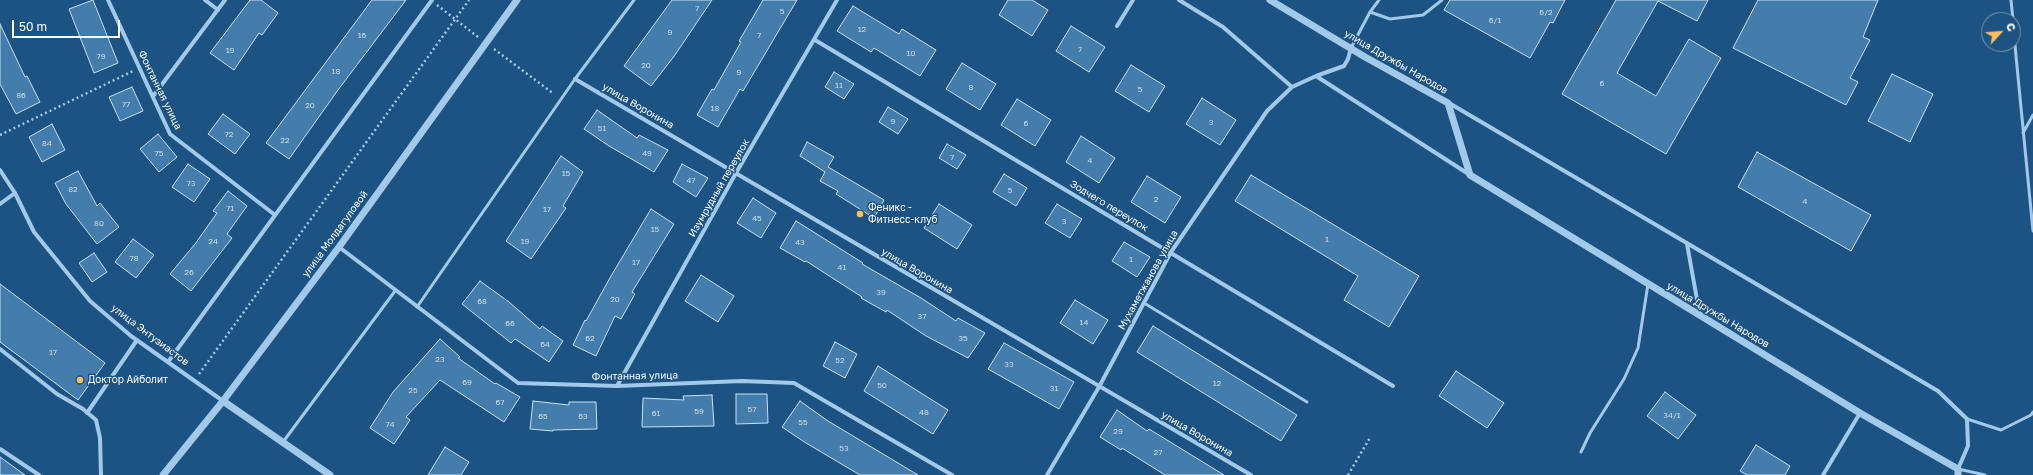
<!DOCTYPE html>
<meta charset="utf-8">
<style>
body{margin:0}
#map{position:relative;width:2033px;height:475px;overflow:hidden;background:#1c5382;font-family:"Golos Text",sans-serif}
canvas{display:block}
.north{position:absolute;left:1981px;top:12px;width:40px;height:40px;box-sizing:border-box;background:#1c5382;border:1px solid #7798b4;border-radius:50%;rotate:64deg;font-size:11px;font-weight:700;line-height:16px;text-align:center;color:#fff}
.north::after{content:'';display:block;margin:auto;width:14px;height:18px;background:#fbbe5e;clip-path:polygon(50% 0,100% 100%,50% 72%,0 100%)}
.scale{position:absolute;left:12px;top:20px;width:108px;height:18px;box-sizing:border-box;border:2px solid #fff;border-top:0;padding-left:5px;font-size:12px;line-height:14px;white-space:nowrap;color:#fff;-webkit-text-stroke:3px #1c5382;paint-order:stroke}
</style>
<div id="map">
<canvas width="2033" height="475"></canvas>
<div class="north">С</div>
<div class="scale">50 m</div>
</div>
<script>
const ctx = document.querySelector('canvas').getContext('2d');
ctx.lineJoin = 'round';
function paint(path, color) { ctx.fillStyle = color; ctx.fill(path, 'evenodd'); }
const shape = rows => new Path2D(rows.map(r => 'M' + r).join(''));
function stroke(path, color, width, dash) { ctx.strokeStyle = color; ctx.lineWidth = width; ctx.lineCap = dash ? 'butt' : 'round'; ctx.setLineDash(dash || []); ctx.stroke(path); }
function label(font, color, halo, rows, align = 'center') {
  ctx.font = font + ' "Golos Text",sans-serif'; ctx.lineWidth = 3; ctx.setLineDash([]); ctx.textBaseline = 'middle'; ctx.strokeStyle = halo; ctx.fillStyle = color; for (const [text, x, y, turn = 0] of rows) {
    ctx.save(); ctx.translate(x, y); ctx.rotate((+turn || 0) * Math.PI / 180); ctx.textAlign = isNaN(turn) ? turn : align; if (halo) ctx.strokeText(text, 0, 0); ctx.fillText(text, 0, 0); ctx.restore();
  }
}
const building = shape([
 [93,0,118,63,94,73,69,9,93,0],
 [250,0,261,0,278,13,262,35,259,33,234,70,210,53,250,0],
 [372,0,406,0,338,90,289,159,266,143,372,0],
 [672,0,712,0,675,55,651,86,624,66,672,0],
 [763,0,797,0,743,91,740,89,718,127,697,115,712,89,714,90,741,42,739,41,763,0],
 [1008,0,1032,0,1048,10,1032,36,999,15,1008,0],
 [1450,0,1565,0,1553,23,1550,22,1530,58,1444,10,1450,0],
 [1616,0,1708,0,1697,21,1658,1,1617,73,1656,96,1689,39,1721,58,1666,154,1562,94,1616,0],
 [1758,0,1878,0,1863,37,1870,40,1850,78,1858,82,1846,105,1733,48,1758,0],
 [853,6,899,34,902,29,936,50,920,76,874,48,871,52,837,31,853,6],
 [0,24,25,77,27,76,40,102,16,114,0,84,0,24],
 [1071,26,1105,47,1089,72,1056,51,1071,26],
 [962,63,996,84,980,110,946,89,962,63],
 [1131,65,1165,86,1149,112,1115,91,1131,65],
 [834,72,854,84,844,99,825,87,834,72],
 [1892,74,1933,94,1910,142,1868,121,1892,74],
 [132,87,143,111,120,121,109,97,132,87],
 [1202,98,1236,120,1220,145,1186,124,1202,98],
 [1017,99,1051,120,1035,146,1001,125,1017,99],
 [888,107,908,119,898,134,879,122,888,107],
 [597,110,637,138,639,135,668,150,654,172,609,146,584,129,597,110],
 [223,114,250,134,235,154,208,134,223,114],
 [52,124,65,150,42,162,29,137,52,124],
 [158,134,177,157,159,172,140,149,158,134],
 [1081,136,1115,158,1099,183,1066,162,1081,136],
 [807,142,834,157,828,167,884,200,874,218,836,194,838,191,820,181,825,172,800,156,807,142],
 [947,144,966,155,957,169,939,158,947,144],
 [1757,152,1871,215,1851,251,1738,187,1757,152],
 [561,156,583,172,563,206,566,208,531,259,506,241,561,156],
 [188,164,210,179,194,202,172,187,188,164],
 [682,164,708,178,696,197,673,182,682,164],
 [78,171,97,206,100,203,119,227,97,244,66,204,55,183,78,171],
 [1004,174,1027,188,1016,206,993,192,1004,174],
 [1251,175,1419,276,1389,327,1344,300,1358,276,1235,201,1251,175],
 [1147,176,1181,197,1165,223,1131,202,1147,176],
 [228,191,247,206,227,234,232,238,191,291,170,274,195,244,217,213,213,211,228,191],
 [753,198,776,213,761,238,737,223,753,198],
 [939,204,972,225,957,249,924,228,939,204],
 [1057,204,1082,219,1070,238,1045,223,1057,204],
 [651,209,674,224,632,292,635,294,621,319,615,316,596,356,573,345,585,320,586,321,611,276,651,209],
 [796,221,863,263,862,264,921,298,956,321,958,318,985,333,968,358,926,336,887,310,886,312,861,298,862,297,806,261,805,262,780,248,796,221],
 [133,239,154,255,136,278,115,262,133,239],
 [1124,242,1150,257,1137,277,1112,261,1124,242],
 [94,253,107,272,92,282,79,263,94,253],
 [701,275,734,296,718,322,685,301,701,275],
 [480,281,509,302,540,329,542,326,563,341,549,362,515,339,511,343,462,304,480,281],
 [0,284,105,363,78,400,0,342,0,284],
 [1075,300,1108,320,1093,344,1060,323,1075,300],
 [1153,326,1297,415,1281,441,1137,352,1153,326],
 [440,339,460,357,458,358,495,384,496,383,520,397,504,422,440,380,406,417,410,420,394,444,370,428,393,392,440,339],
 [835,342,857,354,845,378,823,366,835,342],
 [1004,343,1074,382,1059,409,988,369,1004,343],
 [878,366,948,410,933,434,864,391,878,366],
 [1456,371,1504,403,1487,428,1439,396,1456,371],
 [1665,392,1696,415,1678,439,1647,416,1665,392],
 [736,394,767,394,768,423,736,424,736,394],
 [712,395,714,426,642,427,643,398,684,400,683,396,712,395],
 [533,401,569,405,569,402,596,402,597,429,553,430,553,431,530,429,533,401],
 [800,401,828,421,918,475,860,475,806,443,782,427,800,401],
 [1117,410,1147,431,1149,429,1224,475,1165,475,1122,448,1121,450,1100,437,1117,410],
 [1756,445,1790,466,1785,475,1747,475,1740,471,1756,445],
 [445,447,469,462,461,475,428,475,445,447],
 [0,457,25,475,0,475,0,457]
]);
paint(building, '#447dab');
stroke(building, '#c5e1f7', 1);
stroke(shape([
 [437,5,478,37],
 [494,49,554,94],
 [0,135,133,71],
 [199,374,469,0],
 [1348,475,1371,436]
]), '#a1c9ea', 2.5, [2, 3]);
stroke(shape([
 [2011,0,2013,20],
 [1370,12,1390,19,1423,15,1442,0],
 [2013,25,2033,231],
 [1351,48,1370,12,1379,0],
 [2023,133,2033,115],
 [1144,303,1307,402],
 [417,307,575,79,634,0],
 [1967,419,2001,430,2031,415,2033,412],
 [283,442,395,291],
 [1581,452,1590,433,1624,379,1638,348,1648,284],
 [1958,469,1985,475]
]), '#a1c9ea', 3);
stroke(shape([
 [108,0,170,134,275,215],
 [205,0,218,10],
 [1179,0,1223,27,1292,87],
 [1117,26,1133,0],
 [815,40,1393,386],
 [1316,76,1470,175],
 [575,79,1251,475],
 [154,95,225,0],
 [1449,103,1938,391,1967,419,1968,446,1958,469],
 [0,170,15,193,34,232,90,301,131,336,223,401],
 [0,204,15,193],
 [1687,244,1700,316],
 [339,247,518,383,617,386,742,381,794,383,952,475],
 [0,349,57,394,83,409,96,420,100,438,101,475],
 [168,362,432,0],
 [617,386,736,173,837,0],
 [87,413,137,340],
 [0,449,39,475],
 [1047,475,1099,387,1171,252,1267,111,1292,87,1316,76,1344,66,1348,59,1351,48],
 [1823,475,1860,413]
]), '#a1c9ea', 4);
stroke(shape([
 [1270,0,1365,57,1448,103,1470,175,1860,413,1958,469,1958,475],
 [223,401,330,475],
 [163,475,223,401,339,247,517,0]
]), '#a1c9ea', 7);
for (const [x, y, r, color] of [
 [860,214,4,"#fbbe5e"],
 [80,380,4,"#fbbe5e"]
]) { const dot = new Path2D(); dot.arc(x, y, r, 0, 2 * Math.PI); ctx.fillStyle = color; ctx.fill(dot); stroke(dot, '#1c5382', 1.5); }
label('8px', '#d0deea', null, [
 ["7",697,8],
 ["5",782,11],
 ["6/2",1546,12],
 ["6/1",1495,20],
 ["12",862,29],
 ["9",670,32],
 ["16",362,35],
 ["7",759,35],
 ["7",1080,49],
 ["19",230,50],
 ["10",911,53],
 ["79",101,56],
 ["20",646,65],
 ["18",336,71],
 ["9",739,72],
 ["6",1602,83],
 ["11",839,85],
 ["8",971,87],
 ["5",1140,89],
 ["86",21,95],
 ["77",126,104],
 ["20",310,105],
 ["18",715,108],
 ["9",893,121],
 ["3",1211,122],
 ["6",1026,123],
 ["51",602,128],
 ["72",229,134],
 ["22",285,140],
 ["84",47,143],
 ["75",159,153],
 ["49",647,153],
 ["7",952,157],
 ["4",1090,160],
 ["15",566,173],
 ["47",691,180],
 ["73",191,183],
 ["82",73,189],
 ["5",1010,190],
 ["2",1156,199],
 ["4",1805,201],
 ["71",230,208],
 ["17",547,209],
 ["45",757,218],
 ["3",1064,221],
 ["80",99,223],
 ["15",655,229],
 ["1",1327,239],
 ["24",213,241],
 ["19",525,241],
 ["43",800,242],
 ["78",134,258],
 ["1",1131,259],
 ["17",636,262],
 ["41",842,267],
 ["26",189,272],
 ["39",881,292],
 ["20",615,299],
 ["68",482,301],
 ["37",922,316],
 ["14",1084,322],
 ["66",510,323],
 ["62",590,338],
 ["35",963,338],
 ["64",545,344],
 ["17",53,352],
 ["23",440,359],
 ["52",840,360],
 ["33",1009,364],
 ["69",467,382],
 ["12",1217,383],
 ["50",882,385],
 ["31",1054,388],
 ["25",413,390],
 ["67",500,402],
 ["57",752,409],
 ["59",699,411],
 ["48",924,412],
 ["61",656,413],
 ["34/1",1672,415],
 ["65",543,416],
 ["63",583,416],
 ["55",803,422],
 ["74",390,424],
 ["29",1118,431],
 ["53",844,448],
 ["27",1158,452]
]);
label('10px', '#fff', '#1c5382', [
 ["улица Дружбы Народов",1396,62,30],
 ["Фонтанная улица",160,90,64],
 ["улица Воронина",638,106,30],
 ["Изумрудный переулок",719,188,-60],
 ["Зодчего переулок",1109,206,31],
 ["улица Молдагуловой",335,234,-54],
 ["улица Воронина",917,271,30],
 ["Мухаметжанова улица",1148,280,-61],
 ["улица Дружбы Народов",1718,315,31],
 ["улица Энтузиастов",150,335,37],
 ["Фонтанная улица",635,376,-1],
 ["улица Воронина",1197,434,30]
]);
label('10px', '#fff', '#1c5382', [
 ["Феникс -",868,208],
 ["Фитнесс-клуб",868,220],
 ["Доктор Айболит",88,380]
], 'left');
</script>
